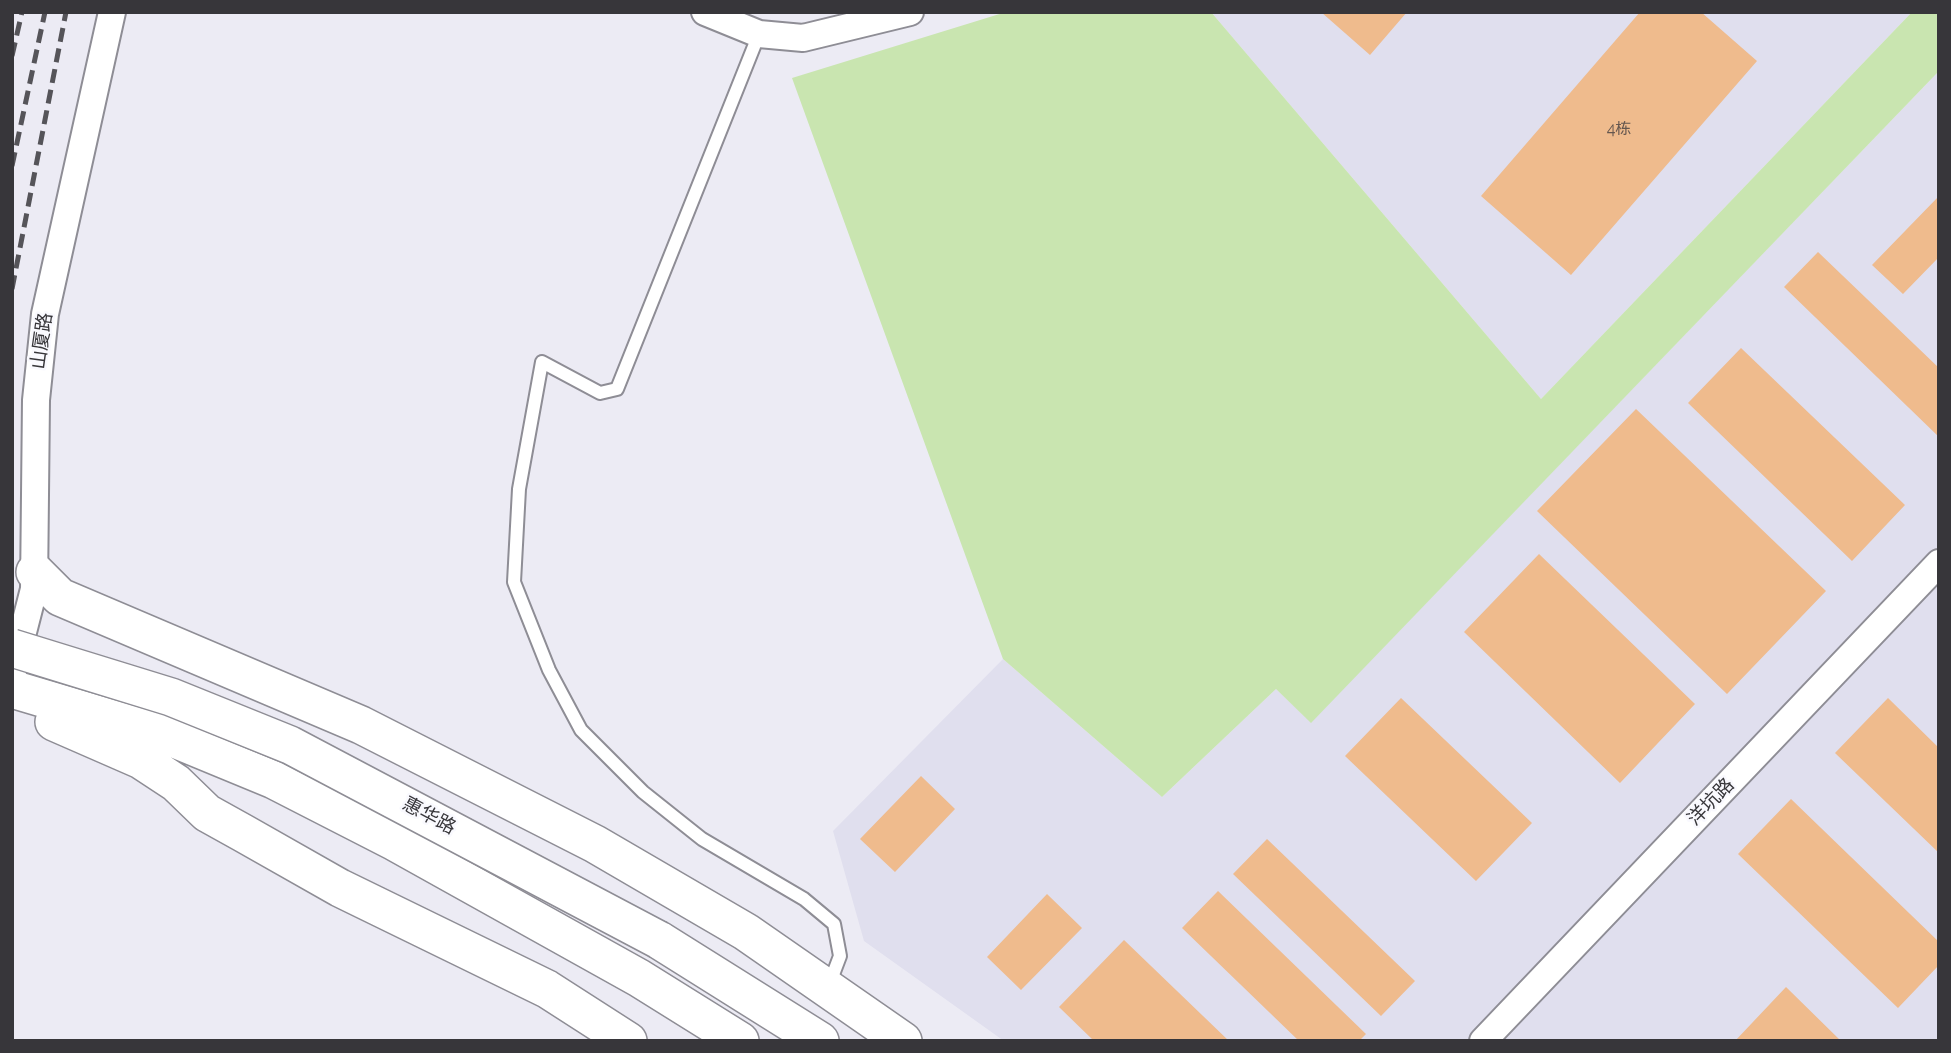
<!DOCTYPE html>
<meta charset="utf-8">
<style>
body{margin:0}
#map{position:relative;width:1951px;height:1053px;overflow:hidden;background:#ecebf4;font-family:Raleway,sans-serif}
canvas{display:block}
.frame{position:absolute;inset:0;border:14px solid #37363a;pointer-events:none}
</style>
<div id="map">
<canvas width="1951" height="1053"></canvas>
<div class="frame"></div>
</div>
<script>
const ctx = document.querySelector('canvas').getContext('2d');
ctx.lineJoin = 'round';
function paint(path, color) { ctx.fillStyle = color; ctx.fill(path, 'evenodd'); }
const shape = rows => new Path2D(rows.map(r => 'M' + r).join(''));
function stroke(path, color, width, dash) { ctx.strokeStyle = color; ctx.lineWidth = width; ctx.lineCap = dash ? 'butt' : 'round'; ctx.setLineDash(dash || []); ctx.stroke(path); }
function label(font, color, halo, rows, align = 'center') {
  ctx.font = font + ' Raleway,"Noto Sans SC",sans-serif'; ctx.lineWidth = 5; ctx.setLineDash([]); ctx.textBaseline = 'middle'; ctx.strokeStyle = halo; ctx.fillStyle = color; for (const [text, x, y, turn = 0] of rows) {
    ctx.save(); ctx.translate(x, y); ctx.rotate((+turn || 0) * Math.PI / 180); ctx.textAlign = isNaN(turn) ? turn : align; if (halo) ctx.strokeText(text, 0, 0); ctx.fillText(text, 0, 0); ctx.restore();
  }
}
paint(shape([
 [1211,12,1912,12,1541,399],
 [1939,71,1939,1041,1004,1041,864,941,833,831,1003,659,1162,797,1276,689,1311,722]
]), '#e0dfee');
paint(shape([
 [1006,12,1211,12,1541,399,1912,12,1939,12,1939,71,1311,723,1276,689,1162,797,1003,659,792,78]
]), '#c9e5b0');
paint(shape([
 [1321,12,1407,12,1370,55],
 [1640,12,1701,12,1757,61,1571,275,1481,196],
 [1939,196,1939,257,1903,294,1872,265],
 [1818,252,1939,368,1939,437,1784,287],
 [1741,348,1905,505,1852,561,1688,403],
 [1636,409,1826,591,1727,694,1537,511],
 [1539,554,1695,704,1620,783,1464,632],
 [1401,698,1532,823,1476,881,1345,756],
 [1888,698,1939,748,1939,853,1835,753],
 [921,776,955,809,895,872,860,839],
 [1791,799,1939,942,1939,965,1898,1008,1738,854],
 [1267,839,1415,981,1381,1016,1233,874],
 [1218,891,1366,1034,1359,1041,1299,1041,1182,928],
 [1047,894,1082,928,1021,990,987,957],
 [1124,940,1229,1041,1094,1041,1059,1007],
 [1786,987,1841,1041,1735,1041]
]), '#efbb8d');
const lane = shape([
 [759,34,617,389,600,393,542,362,519,489,514,582,549,670,581,730,643,792,702,839,804,899,834,924,840,956,829,985]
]);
const street = shape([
 [705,12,759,34,803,38,910,12],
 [12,675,34,589,36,400,45,314,112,12],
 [1483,1041,1939,563]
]);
const secondary = shape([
 [35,572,60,597,361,725,595,844,746,932,903,1041],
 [12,689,160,733,274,780,395,842,639,978,740,1041],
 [54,722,141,760,176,783,207,813,243,833,340,888,547,989,628,1041],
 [659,940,820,1041]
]);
stroke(lane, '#8e8d95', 16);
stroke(street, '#8e8d95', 30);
stroke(secondary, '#8e8d95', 40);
stroke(lane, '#fff', 12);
stroke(street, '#fff', 26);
stroke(secondary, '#fff', 37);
stroke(shape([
 [12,56,22,12],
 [12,166,45,12],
 [12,289,66,12]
]), '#555459', 5, [14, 7]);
const secondaryBridge = shape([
 [12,648,171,697,290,745,659,940]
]);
stroke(secondaryBridge, '#8e8d95', 40, []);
stroke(secondaryBridge, '#fff', 37);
label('16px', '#65574f', null, [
 ["4栋",1619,129]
]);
label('19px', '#37363a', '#f9f9fe', [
 ["山厦路",42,341,-82],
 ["洋坑路",1711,802,-46],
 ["惠华路",429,816,28]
]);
</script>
